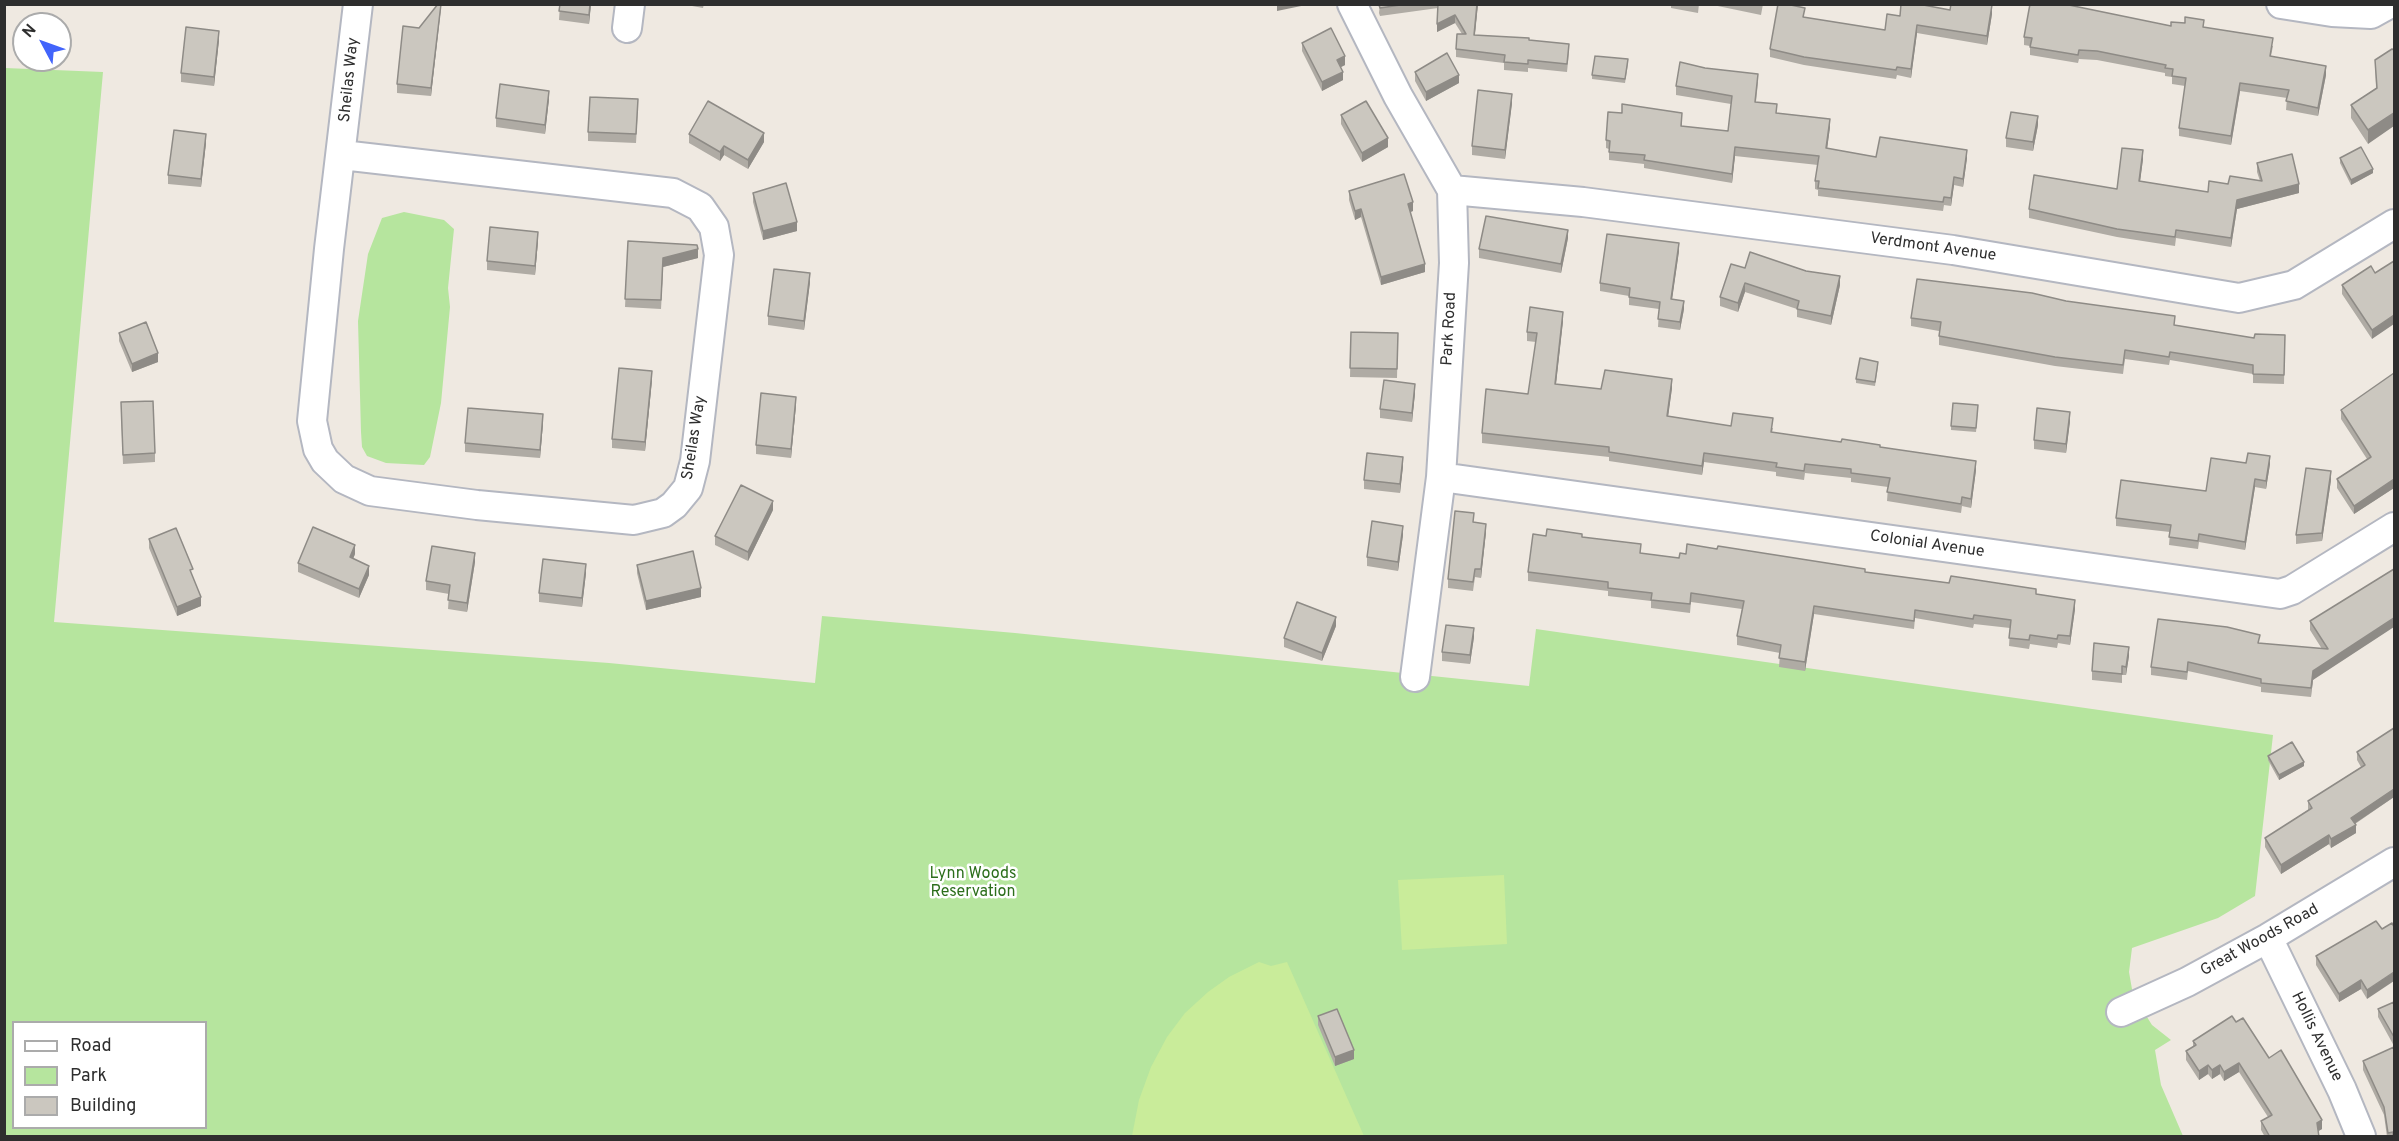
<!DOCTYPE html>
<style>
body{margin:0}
#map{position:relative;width:2399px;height:1141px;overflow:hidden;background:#efe9e1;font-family:Overpass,sans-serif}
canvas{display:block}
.frame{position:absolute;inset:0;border:6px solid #2e2e2e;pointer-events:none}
.legend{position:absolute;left:12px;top:1021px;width:195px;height:108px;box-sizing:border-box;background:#fff;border:2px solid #ababab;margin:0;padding:8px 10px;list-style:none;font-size:18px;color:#2e2e2e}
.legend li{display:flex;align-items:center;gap:12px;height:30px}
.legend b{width:30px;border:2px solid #ababab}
.north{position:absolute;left:12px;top:12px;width:60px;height:60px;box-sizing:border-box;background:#fff;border:2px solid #ababab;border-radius:50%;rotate:311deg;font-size:16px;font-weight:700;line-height:24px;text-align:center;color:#2e2e2e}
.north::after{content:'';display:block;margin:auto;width:21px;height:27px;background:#4264fb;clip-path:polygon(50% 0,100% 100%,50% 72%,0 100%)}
</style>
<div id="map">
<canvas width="2399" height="1141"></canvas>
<div class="frame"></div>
<ul class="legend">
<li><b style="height:8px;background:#fff"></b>Road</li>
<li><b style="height:16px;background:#b6e59e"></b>Park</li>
<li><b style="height:16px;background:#cbc7bf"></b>Building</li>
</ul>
<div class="north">N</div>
</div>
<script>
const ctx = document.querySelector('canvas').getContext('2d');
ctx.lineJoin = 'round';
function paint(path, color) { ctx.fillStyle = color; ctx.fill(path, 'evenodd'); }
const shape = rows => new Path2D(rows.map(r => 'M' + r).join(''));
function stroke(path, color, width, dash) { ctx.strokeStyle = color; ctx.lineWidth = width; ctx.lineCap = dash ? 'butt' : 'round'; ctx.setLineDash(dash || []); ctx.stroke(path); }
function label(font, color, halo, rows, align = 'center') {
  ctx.font = font + ' Overpass,sans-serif'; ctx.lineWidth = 5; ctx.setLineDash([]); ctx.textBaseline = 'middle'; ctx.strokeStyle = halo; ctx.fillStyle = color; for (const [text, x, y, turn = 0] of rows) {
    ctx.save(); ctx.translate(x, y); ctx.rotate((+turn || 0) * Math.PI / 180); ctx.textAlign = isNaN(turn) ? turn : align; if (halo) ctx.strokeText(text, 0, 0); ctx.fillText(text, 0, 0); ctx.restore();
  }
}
paint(shape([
 [5,68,103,72,54,622,609,663,815,683,822,616,1015,633,1529,686,1536,629,2273,735,2255,896,2218,918,2132,948,2129,972,2133,995,2152,1025,2171,1040,2155,1050,2161,1085,2183,1136,5,1136],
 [14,1022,206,1022,206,1128,14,1128],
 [404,212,444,220,454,229,448,288,450,307,441,403,430,457,424,465,386,463,367,456,362,447,361,432,358,321,368,254,382,218]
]), '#b6e59e');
paint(shape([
 [1504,875,1507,944,1402,950,1398,880],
 [1259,962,1271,966,1287,962,1364,1136,1132,1136,1139,1100,1151,1067,1167,1037,1185,1013,1208,992,1229,977]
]), '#c9ec9a');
const street = shape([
 [1352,4,1398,96,1452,190,1454,263,1441,477,1415,677],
 [2281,4,2332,12,2371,14,2389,4],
 [627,28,630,4],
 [342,155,673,193,700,207,714,227,719,255,695,461,688,488,674,505,663,513,634,520,477,505,370,491,344,479,325,461,318,449,312,421,329,249,358,4],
 [1452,190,1583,202,1953,250,2239,298,2294,285,2394,224],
 [1441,477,2280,594,2292,590,2394,527],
 [2268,938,2342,1090,2361,1136],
 [2121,1012,2187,982,2268,938,2394,862]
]);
stroke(street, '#b4b7c1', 32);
stroke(street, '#fff', 28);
paint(shape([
 [441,4,431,96,397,93,397,84,419,28],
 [560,4,591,4,589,24,559,20],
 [681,4,704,4,703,8],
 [1478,4,1475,35,1529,40,1569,52,1567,72,1528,68,1528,72,1504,70,1504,63,1456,57,1456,49,1462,34,1455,23,1437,32,1438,8,1380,16,1379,13,1380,4],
 [1671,4,1699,4,1698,13,1671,8],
 [1708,4,1763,4,1761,15],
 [1950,10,1992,14,1987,45,1917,33,1911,78,1897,75,1896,79,1804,65,1770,57,1770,49,1805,18,1885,30,1900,16],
 [2204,27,2273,46,2271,56,2326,75,2318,116,2286,110,2287,98,2240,91,2231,145,2179,136,2179,128,2185,86,2172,84,2172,77,2165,76,2165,73,2097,60,2079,59,2078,63,2030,55,2030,46,2024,45,2024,37],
 [219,40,214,86,181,82,181,73],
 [1302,43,1345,65,1341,67,1343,80,1322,91,1302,51],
 [2394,50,2368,144,2351,118,2351,105,2376,88,2375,60],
 [1628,64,1625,83,1592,79,1592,75],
 [1705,68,1758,82,1756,102,1776,113,1830,127,1827,149,1876,157,1967,158,1963,187,1954,185,1951,206,1944,205,1943,211,1818,196,1818,190,1815,189,1815,181,1818,165,1735,156,1732,183,1644,168,1644,164,1609,160,1609,149,1606,148,1606,140,1682,121,1682,126,1728,131,1731,104,1676,95,1676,86],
 [1415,72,1459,83,1426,101,1415,81],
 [549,99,545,134,496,127,496,118],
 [1512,103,1505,159,1472,155,1472,146],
 [638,108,636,143,588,141,588,132],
 [1341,115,1388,147,1362,162,1341,124],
 [2038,125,2033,151,2006,147,2006,138],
 [689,134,764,142,748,169,724,155,720,161,689,143],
 [206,143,201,187,168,184,168,175],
 [2340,158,2373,173,2351,185,2340,163],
 [2143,159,2140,181,2208,192,2228,184,2260,181,2257,172,2257,163,2299,193,2237,209,2231,247,2176,238,2175,246,2117,237,2029,218,2029,209,2117,189],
 [1349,191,1413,211,1410,212,1425,272,1381,285,1361,217,1355,220,1349,200],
 [753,193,797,231,763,240,753,202],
 [1568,238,1561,273,1479,258,1479,249],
 [538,241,535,275,487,270,487,261],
 [628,241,698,258,663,267,661,309,625,307],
 [1679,251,1672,299,1684,309,1680,330,1658,327,1659,309,1629,305,1629,296,1600,291,1600,283],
 [1745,268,1840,285,1831,325,1797,317,1797,309,1745,292,1738,312,1720,306,1720,297],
 [2375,273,2372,339,2342,294,2342,285],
 [810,282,804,330,768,325,768,316],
 [1911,318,2175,325,2254,338,2285,335,2284,384,2253,383,2253,374,2170,360,2169,365,2125,359,2123,374,2055,366,1939,345,1939,331,1911,326],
 [1563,321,1556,384,1601,389,1672,388,1668,416,1731,426,1773,428,1772,433,1880,447,1976,470,1971,508,1962,506,1961,513,1887,501,1888,487,1851,482,1851,478,1805,473,1804,480,1776,476,1776,472,1704,462,1702,475,1609,461,1609,457,1482,443,1482,433,1528,394,1536,342,1527,341,1527,332],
 [1351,332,1398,333,1397,378,1350,377],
 [119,333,158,362,132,372,119,341],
 [1878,366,1875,386,1856,383,1856,379],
 [652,380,645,451,612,448,612,439],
 [1415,393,1412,422,1380,418,1380,409],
 [796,405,791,458,756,454,756,445],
 [1978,409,1976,432,1951,430,1951,426],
 [2341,410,2394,488,2354,514,2337,488,2337,479,2367,459,2341,419],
 [121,411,155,453,155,462,123,464],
 [2070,421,2066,453,2034,449,2034,440],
 [543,423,540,458,465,452,465,443],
 [2246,463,2270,464,2266,489,2255,487,2245,550,2199,542,2198,549,2169,545,2170,532,2116,526,2116,518,2206,491],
 [1403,466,1400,493,1364,489,1364,480],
 [2331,480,2322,541,2296,544,2296,535],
 [773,510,748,561,715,545,715,536],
 [1474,522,1486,532,1481,578,1475,577,1473,591,1448,588,1448,579],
 [1403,535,1398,571,1367,566,1367,557],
 [1546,536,1582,537,1641,553,1679,558,1865,572,2036,594,2075,609,2070,645,2058,643,2057,648,2030,644,2029,649,2009,646,2010,628,1974,624,1973,628,1915,618,1914,629,1814,614,1805,671,1779,667,1780,653,1737,645,1737,636,1742,609,1691,602,1690,613,1651,608,1651,601,1608,596,1608,591,1528,581,1528,572],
 [149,539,193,578,201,606,177,616,149,548],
 [355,554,353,559,369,575,359,598,298,572,298,563],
 [475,562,467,612,448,609,449,594,426,590,426,581],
 [637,565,701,597,646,610,637,573],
 [2394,569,2313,680,2311,697,2261,692,2261,687,2188,671,2187,680,2151,675,2151,667,2260,643,2322,649,2310,630,2310,621],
 [586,573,582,607,539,602,539,593],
 [1336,626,1322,661,1284,647,1284,638],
 [1474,637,1470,664,1442,661,1442,652],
 [2129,656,2126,675,2122,675,2122,683,2092,680,2092,671],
 [2394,728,2394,797,2355,824,2356,833,2331,848,2329,844,2281,874,2265,847,2265,838,2308,810,2308,801,2361,767,2357,760,2357,752],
 [2268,756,2304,766,2279,780,2268,760],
 [2376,921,2367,999,2361,989,2339,1002,2316,965,2316,956],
 [2394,1002,2394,1046,2378,1017,2378,1009],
 [1318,1016,1354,1059,1335,1066,1318,1025],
 [2236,1022,2269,1058,2322,1129,2318,1131,2319,1137,2265,1137,2261,1130,2261,1121,2268,1117,2239,1072,2224,1081,2220,1074,2212,1079,2208,1074,2199,1080,2186,1060,2186,1051,2193,1047,2193,1041],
 [2394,1047,2394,1137,2387,1137,2384,1115,2363,1070,2363,1061]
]), '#afaba4');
paint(shape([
 [441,4,441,8,431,96,431,88],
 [590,4,591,4,589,24,589,15],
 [1277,4,1306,4,1306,5,1277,11],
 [1477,4,1478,4,1474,42,1474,35],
 [1992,5,1992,14,1987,45,1987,36],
 [1455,15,1455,23,1437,32,1437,24],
 [1917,25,1917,33,1911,78,1911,69],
 [219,31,219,40,214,86,214,77],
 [1345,56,1345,65,1337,69,1337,60],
 [2326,66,2326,75,2318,116,2318,108],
 [1343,72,1343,80,1322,91,1322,82],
 [1459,75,1459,83,1426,101,1426,92],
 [2240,83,2240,91,2231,145,2231,136],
 [549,91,549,99,545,134,545,125],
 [1512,94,1512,103,1505,159,1505,150],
 [2394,113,2394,126,2368,144,2368,130],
 [2038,116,2038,125,2033,151,2033,142],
 [1830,119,1830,127,1826,157,1826,148],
 [764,133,764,142,748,169,748,160],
 [206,134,206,143,201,187,201,179],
 [1388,138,1388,147,1362,162,1362,153],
 [724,146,724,155,720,161,720,152],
 [1735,147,1735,156,1732,183,1732,174],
 [1967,150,1967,158,1963,187,1963,179],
 [2143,150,2143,159,2139,190,2139,181],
 [2373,169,2373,173,2351,185,2351,180],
 [1954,177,1954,185,1951,206,1951,198],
 [2299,184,2299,193,2237,209,2231,247,2231,238,2237,200],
 [1413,202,1413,211,1408,213,1408,204],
 [1361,209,1361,217,1355,220,1355,211],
 [797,222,797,231,763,240,763,231],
 [1568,230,1568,238,1561,273,1561,264],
 [538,232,538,241,535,275,535,266],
 [1679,243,1679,251,1671,307,1671,299],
 [698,249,698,258,663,267,661,309,663,258],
 [1425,264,1425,272,1381,285,1381,277],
 [810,273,810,282,804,330,804,321],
 [1840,276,1840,285,1831,325,1831,316],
 [1745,283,1745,292,1738,312,1738,303],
 [1684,301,1684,309,1680,330,1680,322],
 [1563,312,1563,321,1555,393,1555,384],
 [2394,315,2394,324,2372,339,2372,330],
 [158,353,158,362,132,372,132,364],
 [652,371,652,380,645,451,645,442],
 [1672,379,1672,388,1667,425,1667,416],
 [1415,384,1415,393,1412,422,1412,413],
 [796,397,796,405,791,458,791,449],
 [2070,412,2070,421,2066,453,2066,444],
 [543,414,543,423,540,458,540,450],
 [1704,453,1704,462,1702,475,1702,466],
 [2270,456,2270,464,2266,489,2266,481],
 [1403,457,1403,466,1400,493,1400,484],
 [1976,461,1976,470,1971,508,1971,499],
 [2331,471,2331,480,2322,541,2322,533],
 [2255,479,2255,487,2245,550,2245,542],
 [2394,479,2394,488,2354,514,2354,506],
 [773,501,773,510,748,561,748,552],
 [1486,524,1486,532,1481,578,1481,569],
 [1403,526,1403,535,1398,571,1398,562],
 [355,545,355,554,350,566,350,557],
 [475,553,475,562,467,612,467,603],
 [586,564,586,573,582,607,582,598],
 [369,566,369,575,359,598,359,589],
 [701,588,701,597,646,610,646,601],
 [201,597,201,606,177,616,177,607],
 [2075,600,2075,609,2070,645,2070,636],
 [1814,606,1814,614,1805,671,1805,662],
 [1336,617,1336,626,1322,661,1322,653],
 [2394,618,2394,627,2313,680,2311,697,2313,671],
 [1474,628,1474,637,1470,664,1470,655],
 [2129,647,2129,656,2126,675,2126,667],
 [2304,762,2304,766,2279,780,2279,775],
 [2394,789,2394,797,2351,826,2351,818],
 [2356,825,2356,833,2331,848,2331,839],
 [2329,835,2329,844,2281,874,2281,865],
 [2394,972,2394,981,2367,999,2367,990],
 [2361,980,2361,989,2339,1002,2339,994],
 [1354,1050,1354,1059,1335,1066,1335,1057],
 [2239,1063,2239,1072,2224,1081,2224,1072],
 [2208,1065,2208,1074,2199,1080,2199,1071],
 [2220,1065,2220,1074,2212,1079,2212,1070],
 [2322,1120,2322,1129,2317,1132,2317,1123]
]), '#8e8b86');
const building = shape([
 [438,4,441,4,431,88,397,84,403,26,419,28,438,4],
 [560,4,590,4,589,15,559,11,560,4],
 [1380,4,1407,4,1380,8,1379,5,1380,4],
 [1438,4,1477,4,1474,35,1529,38,1529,40,1569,44,1567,64,1528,60,1528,64,1504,62,1505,55,1456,49,1457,34,1466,34,1455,15,1437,24,1438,4],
 [1778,4,1786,4,1805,8,1803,17,1885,30,1887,14,1900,16,1901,4,1918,4,1950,10,1951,4,1986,4,1992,5,1987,36,1917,25,1911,69,1897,67,1896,70,1804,57,1770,49,1778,4],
 [2030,4,2064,4,2171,26,2171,22,2185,23,2185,17,2204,20,2203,27,2273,38,2270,56,2326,66,2318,108,2286,101,2289,90,2240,83,2231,136,2179,128,2186,78,2172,76,2173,69,2165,68,2166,65,2097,51,2079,50,2078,55,2030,47,2032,38,2024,37,2030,4],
 [186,27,219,31,214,77,181,73,186,27],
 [1331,28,1345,56,1337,60,1343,72,1322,82,1302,43,1331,28],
 [2392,49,2394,50,2394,113,2368,130,2351,105,2377,88,2375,60,2392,49],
 [1447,53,1459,75,1426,92,1415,72,1447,53],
 [1595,56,1628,59,1625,79,1592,75,1595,56],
 [1680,62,1705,68,1758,74,1755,102,1777,104,1776,113,1830,119,1826,148,1876,157,1880,137,1967,150,1963,179,1954,177,1951,198,1944,197,1943,202,1818,188,1819,181,1815,181,1819,156,1735,147,1732,174,1644,160,1645,155,1609,152,1610,141,1606,140,1608,112,1622,113,1622,104,1682,113,1681,126,1728,131,1732,96,1676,86,1680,62],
 [500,84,549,91,545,125,496,118,500,84],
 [1478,90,1512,94,1505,150,1472,146,1478,90],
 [590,97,638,99,636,134,588,132,590,97],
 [708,101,764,133,748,160,724,146,720,152,689,134,708,101],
 [1366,101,1388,138,1362,153,1341,115,1366,101],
 [2011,112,2038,116,2033,142,2006,138,2011,112],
 [174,130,206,134,201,179,168,175,174,130],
 [2361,147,2373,169,2351,180,2340,158,2361,147],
 [2122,148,2143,150,2139,181,2208,192,2209,181,2228,184,2230,176,2262,181,2257,163,2292,154,2299,184,2237,200,2231,238,2176,230,2175,237,2117,229,2029,209,2034,175,2117,189,2122,148],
 [1404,174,1413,202,1408,204,1425,264,1381,277,1361,209,1355,211,1349,191,1404,174],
 [786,183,797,222,763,231,753,193,786,183],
 [1486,216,1568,230,1561,264,1479,249,1486,216],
 [490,227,538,232,535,266,487,261,490,227],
 [1607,234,1679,243,1671,299,1684,301,1680,322,1658,319,1660,302,1629,297,1630,288,1600,283,1607,234],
 [628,241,697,245,698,249,663,258,661,300,625,299,628,241],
 [1750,252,1806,271,1840,276,1831,316,1797,309,1799,301,1745,283,1738,303,1720,297,1731,264,1745,268,1750,252],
 [2394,261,2394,315,2372,330,2342,285,2371,266,2375,273,2394,261],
 [774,269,810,273,804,321,768,316,774,269],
 [1917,279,2032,293,2066,301,2175,316,2174,325,2254,338,2255,334,2285,335,2284,375,2253,374,2253,365,2170,352,2169,357,2125,350,2123,365,2055,357,1939,336,1941,322,1911,318,1917,279],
 [1530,307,1563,312,1555,384,1601,389,1605,370,1672,379,1667,416,1731,426,1733,413,1773,418,1771,432,1841,442,1842,439,1880,445,1880,447,1976,461,1971,499,1962,497,1961,504,1887,492,1890,478,1851,473,1851,469,1805,464,1804,471,1776,467,1777,463,1704,453,1702,466,1609,452,1609,447,1482,433,1486,389,1528,394,1537,333,1527,332,1530,307],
 [146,322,158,353,132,364,119,333,146,322],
 [1351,332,1398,333,1397,369,1350,368,1351,332],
 [1860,358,1878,362,1875,382,1856,379,1860,358],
 [619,368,652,371,645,442,612,439,619,368],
 [2394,373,2394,479,2354,506,2337,479,2371,457,2341,410,2394,373],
 [1384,380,1415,384,1412,413,1380,409,1384,380],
 [761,393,796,397,791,449,756,445,761,393],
 [153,401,155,453,123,455,121,402,153,401],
 [1953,403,1978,405,1976,428,1951,426,1953,403],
 [468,408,543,414,540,450,465,443,468,408],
 [2037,408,2070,412,2066,444,2034,440,2037,408],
 [1367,453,1403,457,1400,484,1364,480,1367,453],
 [2248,453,2270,456,2266,481,2255,479,2245,542,2199,534,2198,541,2169,537,2171,525,2116,518,2121,480,2206,491,2211,458,2246,463,2248,453],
 [2306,468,2331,471,2322,533,2296,535,2306,468],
 [741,485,773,501,748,552,715,536,741,485],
 [1455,511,1474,513,1473,522,1486,524,1481,569,1475,569,1473,582,1448,579,1455,511],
 [1372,521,1403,526,1398,562,1367,557,1372,521],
 [313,527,355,545,350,557,369,566,359,589,298,563,313,527],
 [176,528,193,569,190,570,201,597,177,607,149,539,176,528],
 [1547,529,1582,534,1582,537,1641,544,1640,553,1679,558,1680,553,1686,554,1687,544,1717,549,1718,546,1865,569,1865,572,1949,583,1951,576,2036,589,2036,594,2075,600,2070,636,2058,635,2057,639,2030,635,2029,640,2009,638,2011,620,1974,615,1973,619,1915,610,1914,621,1814,606,1805,662,1779,658,1781,645,1737,636,1744,601,1691,593,1690,604,1651,600,1652,593,1608,588,1608,582,1528,572,1533,534,1546,536,1547,529],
 [432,546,475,553,467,603,448,600,450,585,426,581,432,546],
 [693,551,701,588,646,601,637,565,693,551],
 [543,559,586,564,582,598,539,593,543,559],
 [2394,569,2394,618,2313,671,2311,688,2261,683,2261,679,2188,662,2187,672,2151,667,2158,619,2227,627,2260,635,2258,643,2328,649,2310,621,2394,569],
 [1297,602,1336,617,1322,653,1284,638,1297,602],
 [1446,625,1474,628,1470,655,1442,652,1446,625],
 [2094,643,2129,647,2126,667,2122,666,2122,674,2092,671,2094,643],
 [2394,728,2394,789,2351,818,2356,825,2331,839,2329,835,2281,865,2265,838,2312,808,2308,801,2365,765,2357,752,2394,728],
 [2292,742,2304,762,2279,775,2268,756,2292,742],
 [2376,921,2382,929,2392,923,2394,927,2394,972,2367,990,2361,980,2339,994,2316,956,2376,921],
 [2394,1002,2394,1037,2378,1009,2394,1002],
 [1337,1009,1354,1050,1335,1057,1318,1016,1337,1009],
 [2232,1016,2236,1022,2243,1018,2269,1058,2281,1050,2322,1120,2317,1123,2319,1137,2270,1137,2261,1121,2272,1115,2239,1063,2224,1072,2220,1065,2212,1070,2208,1065,2199,1071,2186,1051,2196,1045,2193,1041,2232,1016],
 [2394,1047,2394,1137,2393,1137,2393,1132,2388,1133,2384,1107,2363,1061,2394,1047]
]);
paint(building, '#cbc7bf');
stroke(building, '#8e8b86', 1.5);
label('16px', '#2e2e2e', '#fff', [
 ["Sheilas Way",350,80,-84],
 ["Verdmont Avenue",1933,248,8],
 ["Park Road",1450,329,-87],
 ["Sheilas Way",695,438,-81],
 ["Colonial Avenue",1927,545,8],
 ["Great Woods Road",2260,941,-29],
 ["Hollis Avenue",2316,1037,64]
]);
label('16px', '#2c6e1b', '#fff', [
 ["Lynn Woods",973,875],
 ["Reservation",973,893]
]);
</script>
